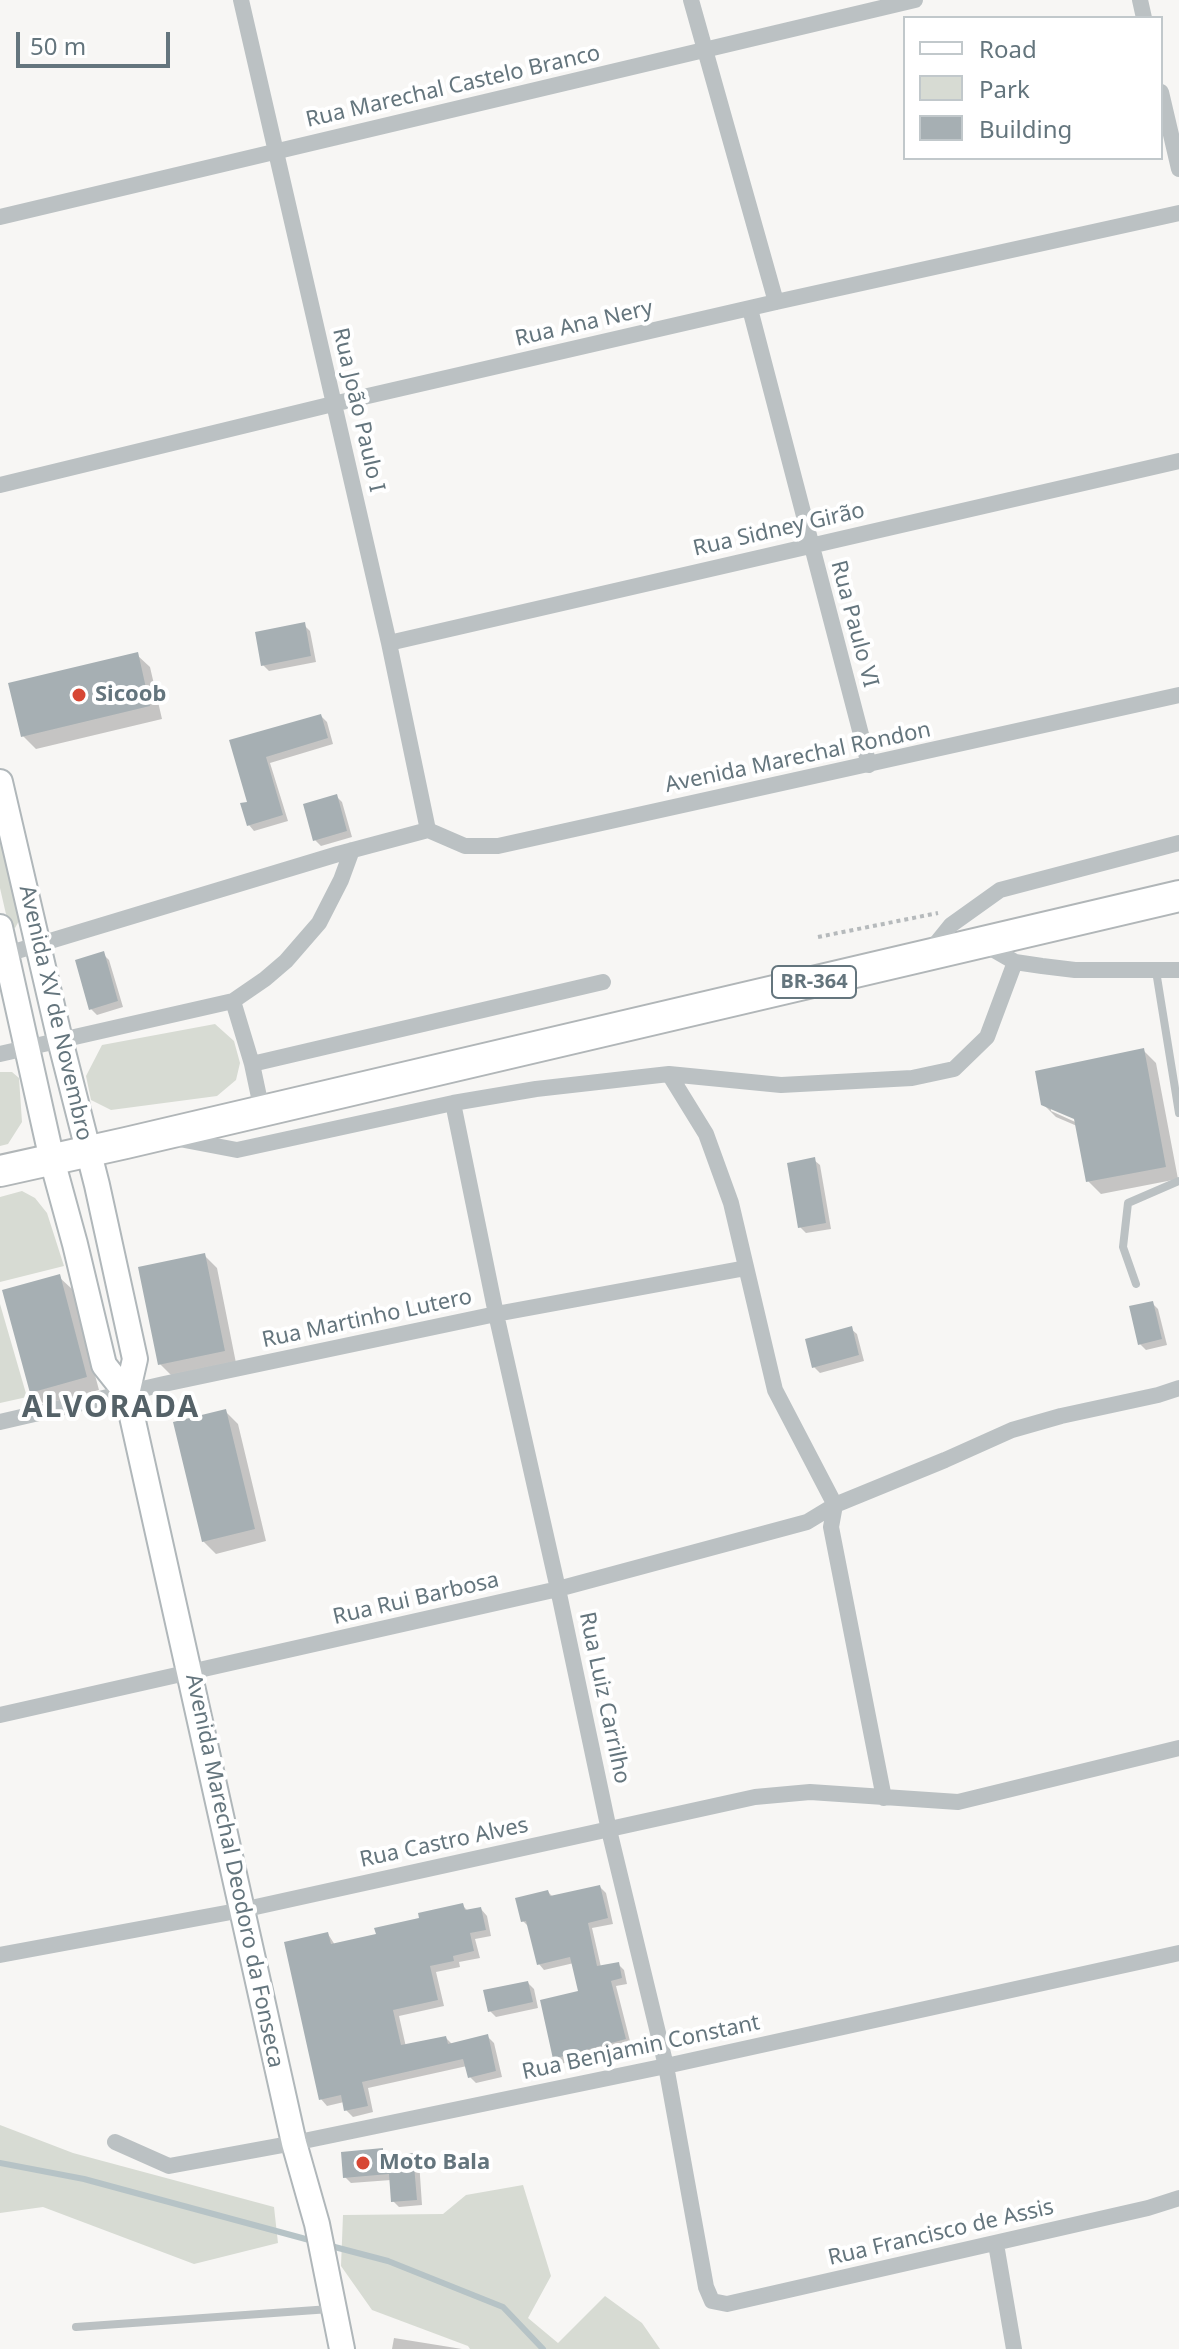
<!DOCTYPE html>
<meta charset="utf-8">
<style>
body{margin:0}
#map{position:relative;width:1179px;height:2349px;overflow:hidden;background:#f7f6f4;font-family:"Noto Sans",sans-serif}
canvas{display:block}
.legend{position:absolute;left:903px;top:16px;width:260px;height:144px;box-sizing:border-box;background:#fff;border:2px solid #c1c8cb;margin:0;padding:10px 14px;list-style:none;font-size:24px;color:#64757d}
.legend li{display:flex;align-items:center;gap:16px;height:40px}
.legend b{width:40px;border:2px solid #c1c8cb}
.scale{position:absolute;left:16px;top:32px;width:154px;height:36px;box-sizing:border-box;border:4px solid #64757d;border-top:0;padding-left:10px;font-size:24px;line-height:28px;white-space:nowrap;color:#64757d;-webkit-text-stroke:6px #fff;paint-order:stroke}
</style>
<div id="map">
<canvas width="1179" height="2349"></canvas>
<ul class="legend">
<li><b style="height:10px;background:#fff"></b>Road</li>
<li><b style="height:22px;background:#d7dbd3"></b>Park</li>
<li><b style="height:22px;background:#a6afb3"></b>Building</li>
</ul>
<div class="scale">50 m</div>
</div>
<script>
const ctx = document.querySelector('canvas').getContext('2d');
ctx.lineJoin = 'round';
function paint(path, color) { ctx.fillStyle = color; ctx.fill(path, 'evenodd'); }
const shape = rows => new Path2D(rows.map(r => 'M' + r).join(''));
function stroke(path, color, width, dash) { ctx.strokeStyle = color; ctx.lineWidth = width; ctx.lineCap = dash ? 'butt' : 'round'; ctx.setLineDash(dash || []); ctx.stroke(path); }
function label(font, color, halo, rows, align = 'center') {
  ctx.font = font + ' "Noto Sans",sans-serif'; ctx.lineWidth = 8; ctx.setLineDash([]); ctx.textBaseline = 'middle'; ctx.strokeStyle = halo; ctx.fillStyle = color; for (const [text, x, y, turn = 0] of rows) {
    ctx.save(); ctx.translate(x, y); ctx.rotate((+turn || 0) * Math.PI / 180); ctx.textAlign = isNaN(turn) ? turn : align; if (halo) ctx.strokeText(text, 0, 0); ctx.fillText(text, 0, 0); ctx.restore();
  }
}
paint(shape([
 [0,831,20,919,15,928,8,923,0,888],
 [215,1024,234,1041,240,1063,236,1080,217,1096,111,1110,91,1100,86,1076,102,1045],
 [0,1072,12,1072,19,1078,22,1122,8,1144,0,1146],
 [22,1191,35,1198,47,1213,64,1266,0,1282,0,1197],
 [0,1304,27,1397,0,1403],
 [0,2125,73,2153,274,2207,278,2243,194,2264,43,2207,0,2213],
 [523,2185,551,2276,528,2318,558,2343,605,2296,642,2323,660,2349,470,2349,468,2346,372,2310,341,2266,343,2215,443,2214,466,2195]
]), '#d7dbd3');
paint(shape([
 [304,625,310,631,316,662,269,671,263,665],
 [137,655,150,667,162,719,36,749,23,736],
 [321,716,327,722,333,744,270,763,288,821,254,831,249,825,249,803,232,742],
 [336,796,342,802,352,837,321,846,315,840],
 [103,954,109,960,123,1007,97,1015,91,1009],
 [1143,1050,1156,1063,1178,1179,1101,1194,1088,1181,1077,1126,1056,1117,1043,1104],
 [1051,1107,1084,1121,1082,1125,1051,1111],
 [814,1160,820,1165,831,1229,806,1233,800,1227],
 [204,1255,217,1268,236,1363,173,1377,160,1364],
 [59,1277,72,1289,99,1390,44,1404,31,1392],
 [1152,1303,1158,1309,1167,1345,1146,1350,1140,1344],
 [851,1329,857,1334,864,1361,820,1373,814,1367],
 [225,1411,238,1424,266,1541,216,1554,203,1541],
 [600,1887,606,1893,613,1924,592,1928,601,1967,618,1964,624,1970,627,1984,616,1986,631,2045,561,2064,555,2058,581,1993,574,1963,544,1970,539,1964,530,1928,523,1921,548,1892,553,1897],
 [462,1905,469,1912,481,1909,487,1916,491,1936,475,1939,480,1958,459,1962,460,1967,436,1972,444,2006,399,2016,406,2047,446,2038,453,2045,487,2036,494,2043,502,2077,476,2083,470,2077,467,2066,368,2088,373,2112,353,2117,346,2110,344,2102,327,2106,321,2099,328,1934,335,1945,378,1935],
 [528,1983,534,1989,538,2008,496,2017,490,2011],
 [382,2150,389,2157,413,2155,419,2161,422,2205,399,2207,393,2201,391,2180,351,2183,345,2177],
 [394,2338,462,2349,392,2349]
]), '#0003');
stroke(shape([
 [0,2163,84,2179,313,2241],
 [327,2245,388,2261,503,2307,543,2349]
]), '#b6c3c6', 6);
paint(shape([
 [305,622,311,656,261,666,255,632],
 [138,652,150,706,21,737,8,683],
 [321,714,328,738,266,757,283,815,247,826,240,803,247,802,229,740],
 [337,794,347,831,313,841,303,804],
 [104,951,118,1001,89,1010,75,960],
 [1144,1048,1166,1167,1086,1182,1074,1119,1041,1105,1035,1071],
 [815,1157,826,1223,798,1228,787,1163],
 [205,1253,225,1351,158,1365,138,1267],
 [60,1274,87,1377,30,1393,2,1290],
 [1153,1301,1162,1339,1138,1345,1129,1306],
 [852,1326,859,1355,812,1368,805,1339],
 [226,1409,255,1529,202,1542,173,1422],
 [600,1885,608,1918,588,1923,597,1966,619,1962,622,1978,611,1981,626,2039,553,2059,540,2000,578,1991,570,1957,537,1965,526,1921,521,1922,515,1898,548,1890,550,1896],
 [463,1903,465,1910,481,1907,486,1930,470,1933,474,1951,453,1956,454,1961,430,1966,438,2000,393,2010,401,2045,446,2036,448,2044,488,2034,496,2071,468,2078,463,2059,362,2082,368,2106,344,2111,341,2095,319,2100,284,1942,328,1932,331,1944,376,1934,374,1928,419,1918,418,1913],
 [528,1981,533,2002,488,2012,483,1990],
 [383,2148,383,2156,413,2153,417,2200,391,2202,389,2174,343,2178,341,2152]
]), '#a6afb3');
const secondary = shape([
 [0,782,60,1040,97,1185,135,1359,127,1394,294,2143,317,2224,342,2349],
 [0,927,52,1160,75,1244,104,1365,127,1394]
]);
const highway = shape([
 [0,1171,126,1143,1179,896]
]);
stroke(secondary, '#b0b7ba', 28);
stroke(highway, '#b1b6b8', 34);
stroke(shape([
 [818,937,938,913]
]), '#b6babc', 4, [4, 4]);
stroke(shape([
 [1156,971,1179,1113],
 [1136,1284,1123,1247,1128,1203,1179,1181],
 [76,2327,330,2309]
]), '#bbc1c3', 8);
stroke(shape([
 [241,0,389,643,428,830],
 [691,0,776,302],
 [1140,0,1144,18],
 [1161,92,1179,169],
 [0,217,915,0],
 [750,309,869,765],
 [0,485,333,404,776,302,1179,213],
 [389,643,1179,461],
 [428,830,465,846,498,846,1179,695],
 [982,943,1015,962,1042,966,1075,970,1179,970],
 [930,951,951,925,1000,890,1179,843],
 [0,956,338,854,428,830],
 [233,1001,252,1064,262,1111],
 [0,1054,233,1001,265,979,286,961,319,923,341,880,352,850],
 [252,1064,603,982],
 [669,1074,706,1134,731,1203,775,1390,835,1505],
 [453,1103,496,1314,558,1589,609,1830,666,2066,706,2287,712,2301,727,2304,1148,2208,1179,2198],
 [174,1138,237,1150,453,1103,536,1089,669,1074,781,1085,912,1078,954,1069,987,1037,1015,962],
 [0,1422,164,1384,496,1314,746,1268],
 [835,1505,831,1527,884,1798],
 [0,1715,558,1589,807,1522,835,1505,945,1460,1012,1430,1061,1416,1158,1395,1179,1388],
 [0,1955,242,1910,755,1797,810,1792,958,1802,1179,1748],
 [115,2142,169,2166,294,2143,666,2066,1179,1953],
 [996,2244,1014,2349]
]), '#bbc1c3', 16);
stroke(secondary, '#fff', 24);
stroke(highway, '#fff', 30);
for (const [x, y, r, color] of [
 [79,695,8,"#d74734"],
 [363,2163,8,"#d74734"]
]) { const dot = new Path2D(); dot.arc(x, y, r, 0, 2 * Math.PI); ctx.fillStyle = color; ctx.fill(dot); stroke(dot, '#fff', 3); }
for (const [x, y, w] of [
 [814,982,84]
]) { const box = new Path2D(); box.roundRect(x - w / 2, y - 16, w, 32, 6); ctx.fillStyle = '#fff'; ctx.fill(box); stroke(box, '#64757d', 2); }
label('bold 20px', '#64757d', null, [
 ["BR-364",814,982]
]);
label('22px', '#64757d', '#fff', [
 ["Rua Marechal Castelo Branco",453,87,-13],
 ["Rua Ana Nery",584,324,-13],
 ["Rua João Paulo I",358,410,77],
 ["Rua Sidney Girão",779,530,-13],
 ["Rua Paulo VI",854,624,75],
 ["Avenida Marechal Rondon",798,758,-12],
 ["Avenida XV de Novembro",55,1013,77],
 ["Rua Martinho Lutero",367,1319,-12],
 ["Rua Rui Barbosa",416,1599,-13],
 ["Rua Luiz Carrilho",604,1698,78],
 ["Rua Castro Alves",444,1843,-12],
 ["Avenida Marechal Deodoro da Fonseca",234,1871,78],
 ["Rua Benjamin Constant",641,2048,-12],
 ["Rua Francisco de Assis",941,2233,-13]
]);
label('bold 22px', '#64757d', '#fff', [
 ["Sicoob",95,695],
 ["Moto Bala",379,2163]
], 'left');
ctx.letterSpacing = '2px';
label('bold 30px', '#556268', '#fff', [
 ["ALVORADA",111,1408]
]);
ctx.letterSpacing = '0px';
</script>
